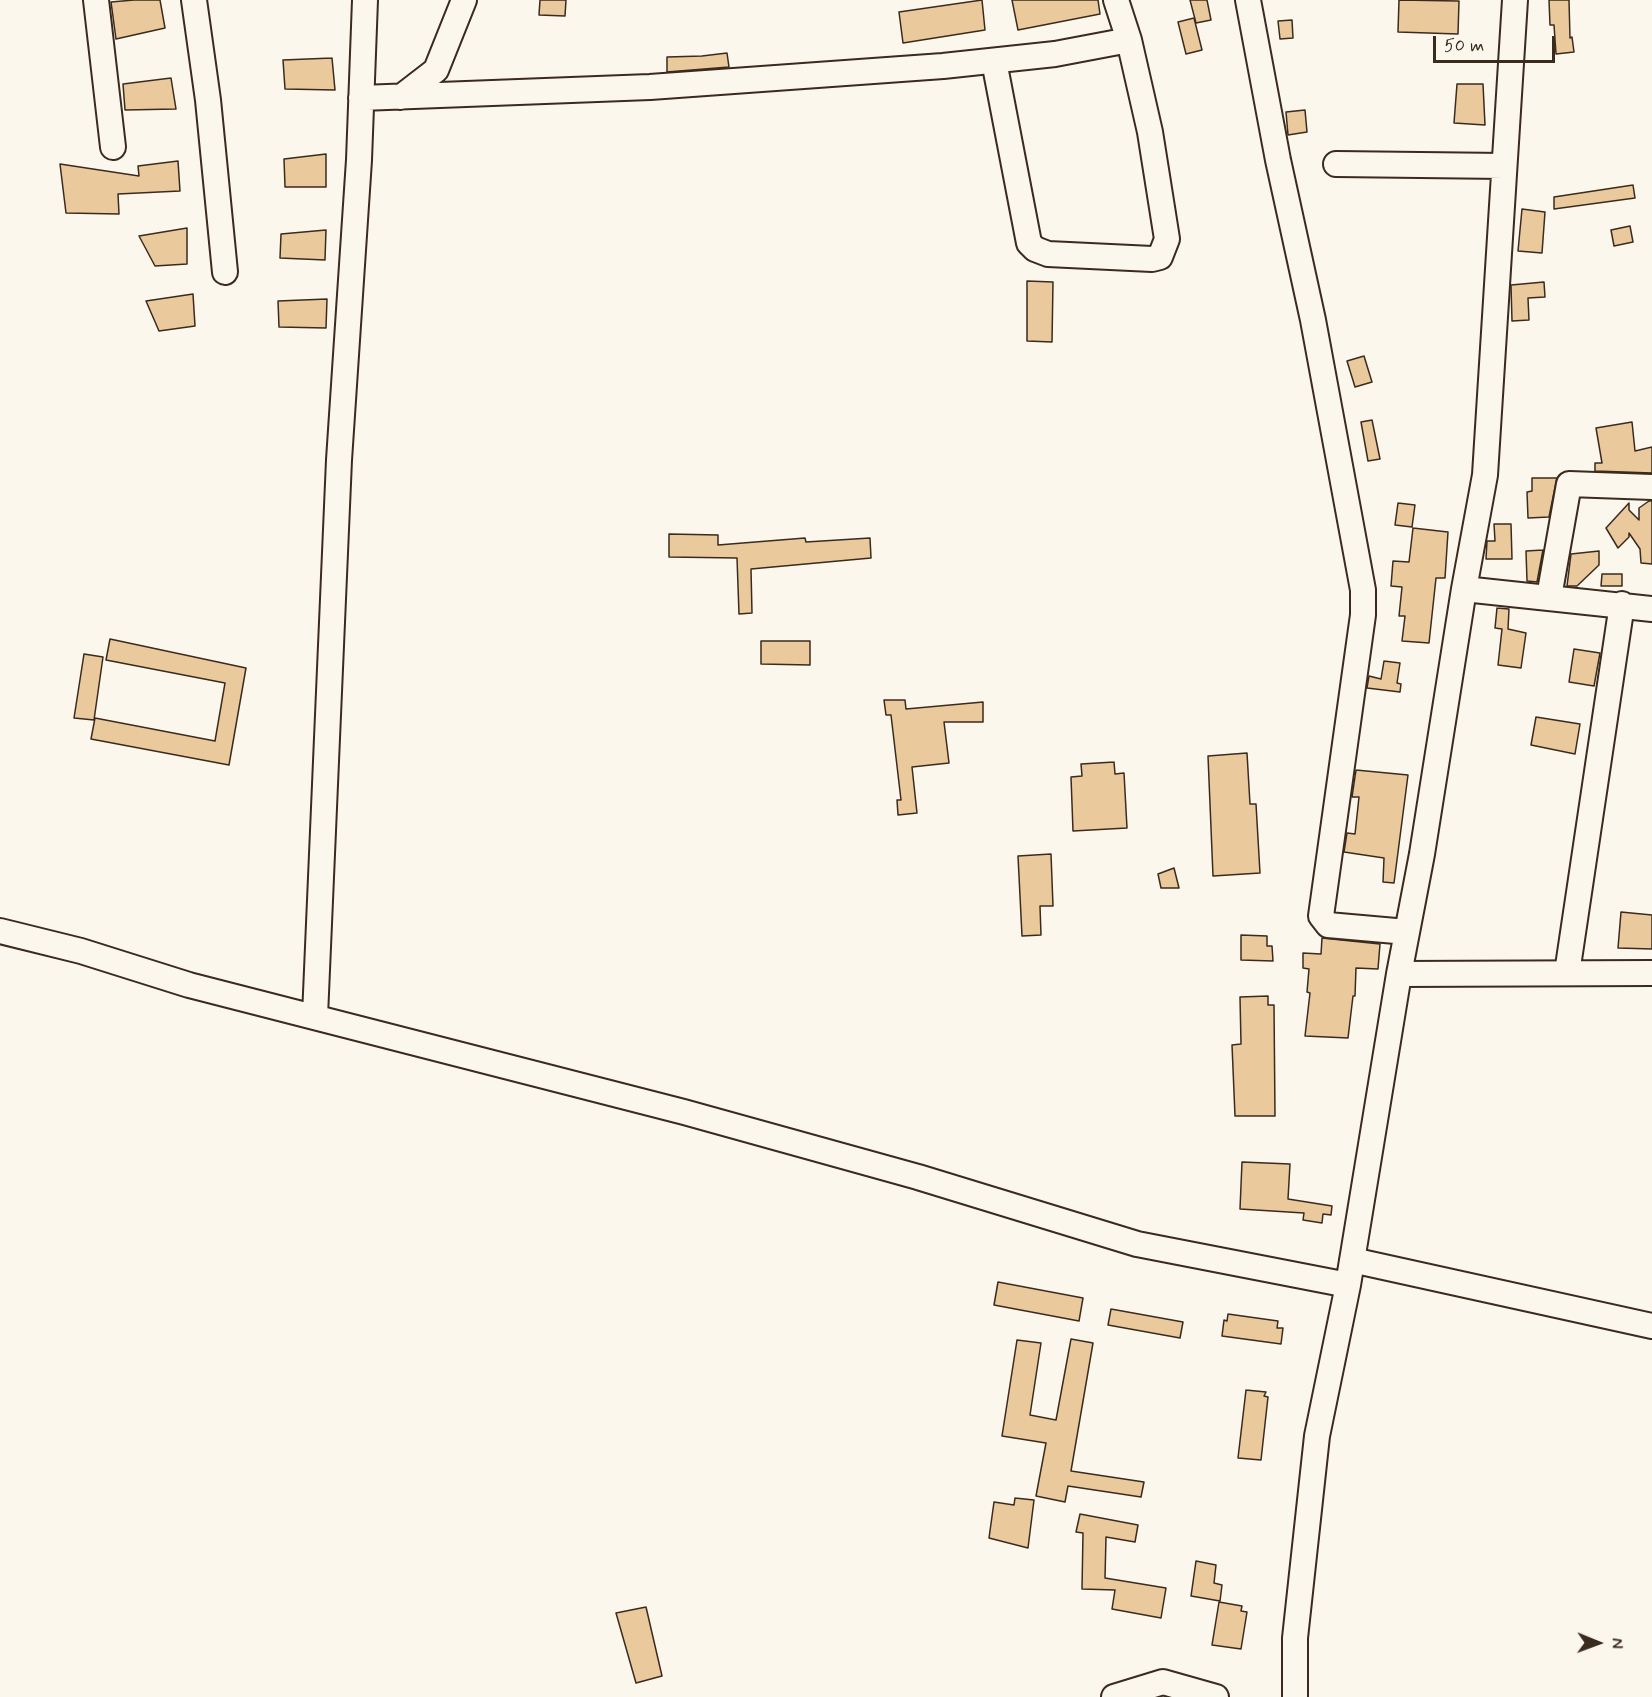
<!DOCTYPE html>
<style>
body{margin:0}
#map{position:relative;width:1652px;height:1697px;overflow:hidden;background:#fbf7ec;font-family:Mynerve,sans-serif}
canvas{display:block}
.north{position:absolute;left:1568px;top:1613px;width:60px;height:60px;-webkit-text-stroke:4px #fbf7ec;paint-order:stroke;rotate:91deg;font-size:16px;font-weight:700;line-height:24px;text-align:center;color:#3b2a1e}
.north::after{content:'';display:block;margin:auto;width:21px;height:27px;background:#3b2a1e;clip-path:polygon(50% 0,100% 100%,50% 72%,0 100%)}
.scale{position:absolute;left:1433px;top:36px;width:122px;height:27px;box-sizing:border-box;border:3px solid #3b2a1e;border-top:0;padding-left:8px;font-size:18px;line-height:21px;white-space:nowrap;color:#3b2a1e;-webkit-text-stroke:4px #fbf7ec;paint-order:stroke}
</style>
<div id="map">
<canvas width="1652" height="1697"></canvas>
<div class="north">N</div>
<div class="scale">50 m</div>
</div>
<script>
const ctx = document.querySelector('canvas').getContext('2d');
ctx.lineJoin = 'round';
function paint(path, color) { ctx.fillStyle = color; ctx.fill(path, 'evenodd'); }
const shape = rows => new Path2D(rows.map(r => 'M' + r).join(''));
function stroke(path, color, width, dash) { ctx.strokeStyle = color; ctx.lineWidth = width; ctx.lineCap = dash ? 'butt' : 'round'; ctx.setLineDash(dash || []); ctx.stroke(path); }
const building = shape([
 [134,0,160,0,165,28,116,39,111,2,134,0],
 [540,0,566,0,565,16,539,15,540,0],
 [982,0,985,30,903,43,899,12,982,0],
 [1012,0,1098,0,1100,14,1018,30,1012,0],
 [1190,0,1207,0,1211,20,1196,23,1190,0],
 [1399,0,1459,1,1458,34,1398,32,1399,0],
 [1549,0,1569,0,1570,38,1572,37,1574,52,1556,54,1554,25,1550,25,1549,0],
 [1194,18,1202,50,1186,54,1178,22,1194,18],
 [1292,20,1293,38,1280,39,1278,21,1292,20],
 [727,53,729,67,667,72,667,57,702,56,727,53],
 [332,58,335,90,285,89,283,60,332,58],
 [171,78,176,109,125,110,123,84,171,78],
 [1457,84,1483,84,1485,125,1454,123,1457,84],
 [1305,110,1307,132,1288,135,1286,112,1305,110],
 [326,154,326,187,285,187,284,159,326,154],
 [178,161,180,191,118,194,119,214,66,213,60,164,139,176,138,166,178,161],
 [1633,185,1635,198,1554,209,1554,197,1633,185],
 [1522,209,1545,212,1542,253,1518,251,1522,209],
 [1630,226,1633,242,1614,246,1611,230,1630,226],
 [187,228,187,264,155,266,139,236,187,228],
 [326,230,325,260,280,258,281,234,326,230],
 [1027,281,1053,282,1052,342,1027,341,1027,281],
 [1544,282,1545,297,1528,298,1529,320,1512,321,1511,285,1544,282],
 [193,294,195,326,159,331,146,301,193,294],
 [327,299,326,328,279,327,278,301,327,299],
 [1364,356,1372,382,1355,387,1347,361,1364,356],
 [1372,420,1380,459,1368,461,1361,422,1372,420],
 [1632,422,1635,451,1652,447,1652,473,1595,471,1595,463,1602,463,1596,428,1632,422],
 [1532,478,1557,478,1549,517,1528,518,1527,492,1532,491,1532,478],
 [1649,501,1652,501,1652,564,1641,563,1640,549,1629,533,1629,537,1618,548,1606,528,1629,503,1629,510,1639,520,1639,508,1649,501],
 [1398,503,1415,505,1412,527,1395,525,1398,503],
 [1494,524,1511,524,1512,559,1486,559,1487,541,1495,541,1494,524],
 [1413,528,1448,532,1445,578,1436,578,1429,643,1402,641,1405,616,1399,616,1402,587,1391,586,1393,561,1409,562,1413,528],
 [669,534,718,535,718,545,805,538,806,542,870,538,871,558,751,569,752,613,739,614,737,558,669,557,669,534],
 [1543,550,1537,582,1527,581,1526,551,1543,550],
 [1599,551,1599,565,1577,586,1567,586,1571,554,1599,551],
 [1602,574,1622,574,1622,586,1601,586,1602,574],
 [1497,608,1509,609,1508,629,1526,633,1521,668,1498,665,1502,629,1495,628,1497,608],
 [110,639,246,668,229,765,91,739,95,718,215,741,225,683,106,660,110,639],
 [761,641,810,641,810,665,761,664,761,641],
 [1574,649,1600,653,1594,686,1569,682,1574,649],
 [84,654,103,657,94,720,74,718,84,654],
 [1384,661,1400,663,1397,683,1401,684,1400,692,1367,688,1369,676,1381,679,1384,661],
 [884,700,905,700,906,709,983,702,983,722,944,722,949,763,912,767,917,813,898,815,897,800,901,800,891,715,886,715,884,700],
 [1536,717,1580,724,1575,754,1531,745,1536,717],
 [1247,753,1250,804,1256,804,1260,873,1213,876,1208,756,1247,753],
 [1114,762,1115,774,1124,773,1127,828,1073,831,1071,777,1082,776,1081,764,1114,762],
 [1356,770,1408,775,1394,883,1383,882,1384,858,1344,852,1347,833,1355,834,1359,797,1352,797,1356,770],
 [1051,854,1053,906,1040,906,1041,935,1022,936,1018,856,1051,854],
 [1174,868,1179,888,1161,888,1158,874,1174,868],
 [1621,912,1652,915,1652,949,1618,948,1621,912],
 [1241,935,1267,936,1267,946,1272,946,1273,961,1241,960,1241,935],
 [1322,938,1380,944,1378,969,1356,968,1355,996,1353,996,1348,1038,1305,1036,1310,993,1307,992,1309,969,1303,968,1303,953,1321,954,1322,938],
 [1268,996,1268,1005,1274,1005,1275,1116,1235,1116,1232,1045,1241,1044,1240,997,1268,996],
 [1242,1162,1290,1164,1288,1199,1332,1206,1331,1215,1323,1214,1322,1223,1303,1220,1304,1213,1240,1209,1242,1162],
 [998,1282,1083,1298,1079,1321,994,1305,998,1282],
 [1111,1309,1183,1322,1180,1338,1108,1325,1111,1309],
 [1228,1314,1278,1321,1277,1328,1283,1328,1281,1344,1222,1336,1224,1320,1227,1321,1228,1314],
 [1071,1339,1093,1343,1071,1471,1144,1482,1141,1497,1068,1486,1065,1502,1036,1496,1046,1443,1002,1436,1017,1340,1041,1343,1030,1415,1056,1420,1071,1339],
 [1246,1390,1266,1392,1264,1396,1268,1397,1261,1460,1238,1458,1246,1390],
 [1015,1498,1034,1500,1028,1548,989,1538,994,1502,1014,1505,1015,1498],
 [1080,1514,1138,1525,1135,1542,1106,1537,1105,1578,1166,1588,1161,1618,1112,1609,1115,1590,1082,1589,1083,1533,1076,1532,1080,1514],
 [1196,1561,1216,1565,1214,1583,1222,1585,1220,1601,1191,1596,1196,1561],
 [1219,1602,1242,1606,1241,1611,1247,1612,1241,1649,1212,1645,1219,1602],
 [646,1607,662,1676,636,1683,616,1613,646,1607]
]);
paint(building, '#eac99c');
stroke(building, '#3b2a1e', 1.5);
const minor = shape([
 [96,0,113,147],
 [194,0,208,100,225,272],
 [1248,0,1278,160,1313,320,1363,590,1363,615,1321,916,1328,925,1407,932],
 [994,61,1029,243,1035,249,1048,254,1152,259,1160,257,1167,239,1150,132,1129,40,1116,0],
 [401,97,436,70,464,0],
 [361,98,650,87,943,66,1055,54,1129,40],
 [1336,164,1504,166],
 [1464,589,1652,609],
 [1549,597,1569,484,1652,487],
 [0,931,81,951,189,985,684,1112,918,1177,1137,1244,1348,1285],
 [1567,973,1622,604],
 [1399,974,1652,973],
 [315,1016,339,460,359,160,365,0],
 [1352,1260,1652,1326],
 [1114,1697,1163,1682,1216,1697],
 [1295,1697,1295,1638,1317,1436,1348,1285,1399,974,1422,854,1464,589,1485,475,1515,0]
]);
stroke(minor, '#3b2a1e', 28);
stroke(minor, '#fbf7ec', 24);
</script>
